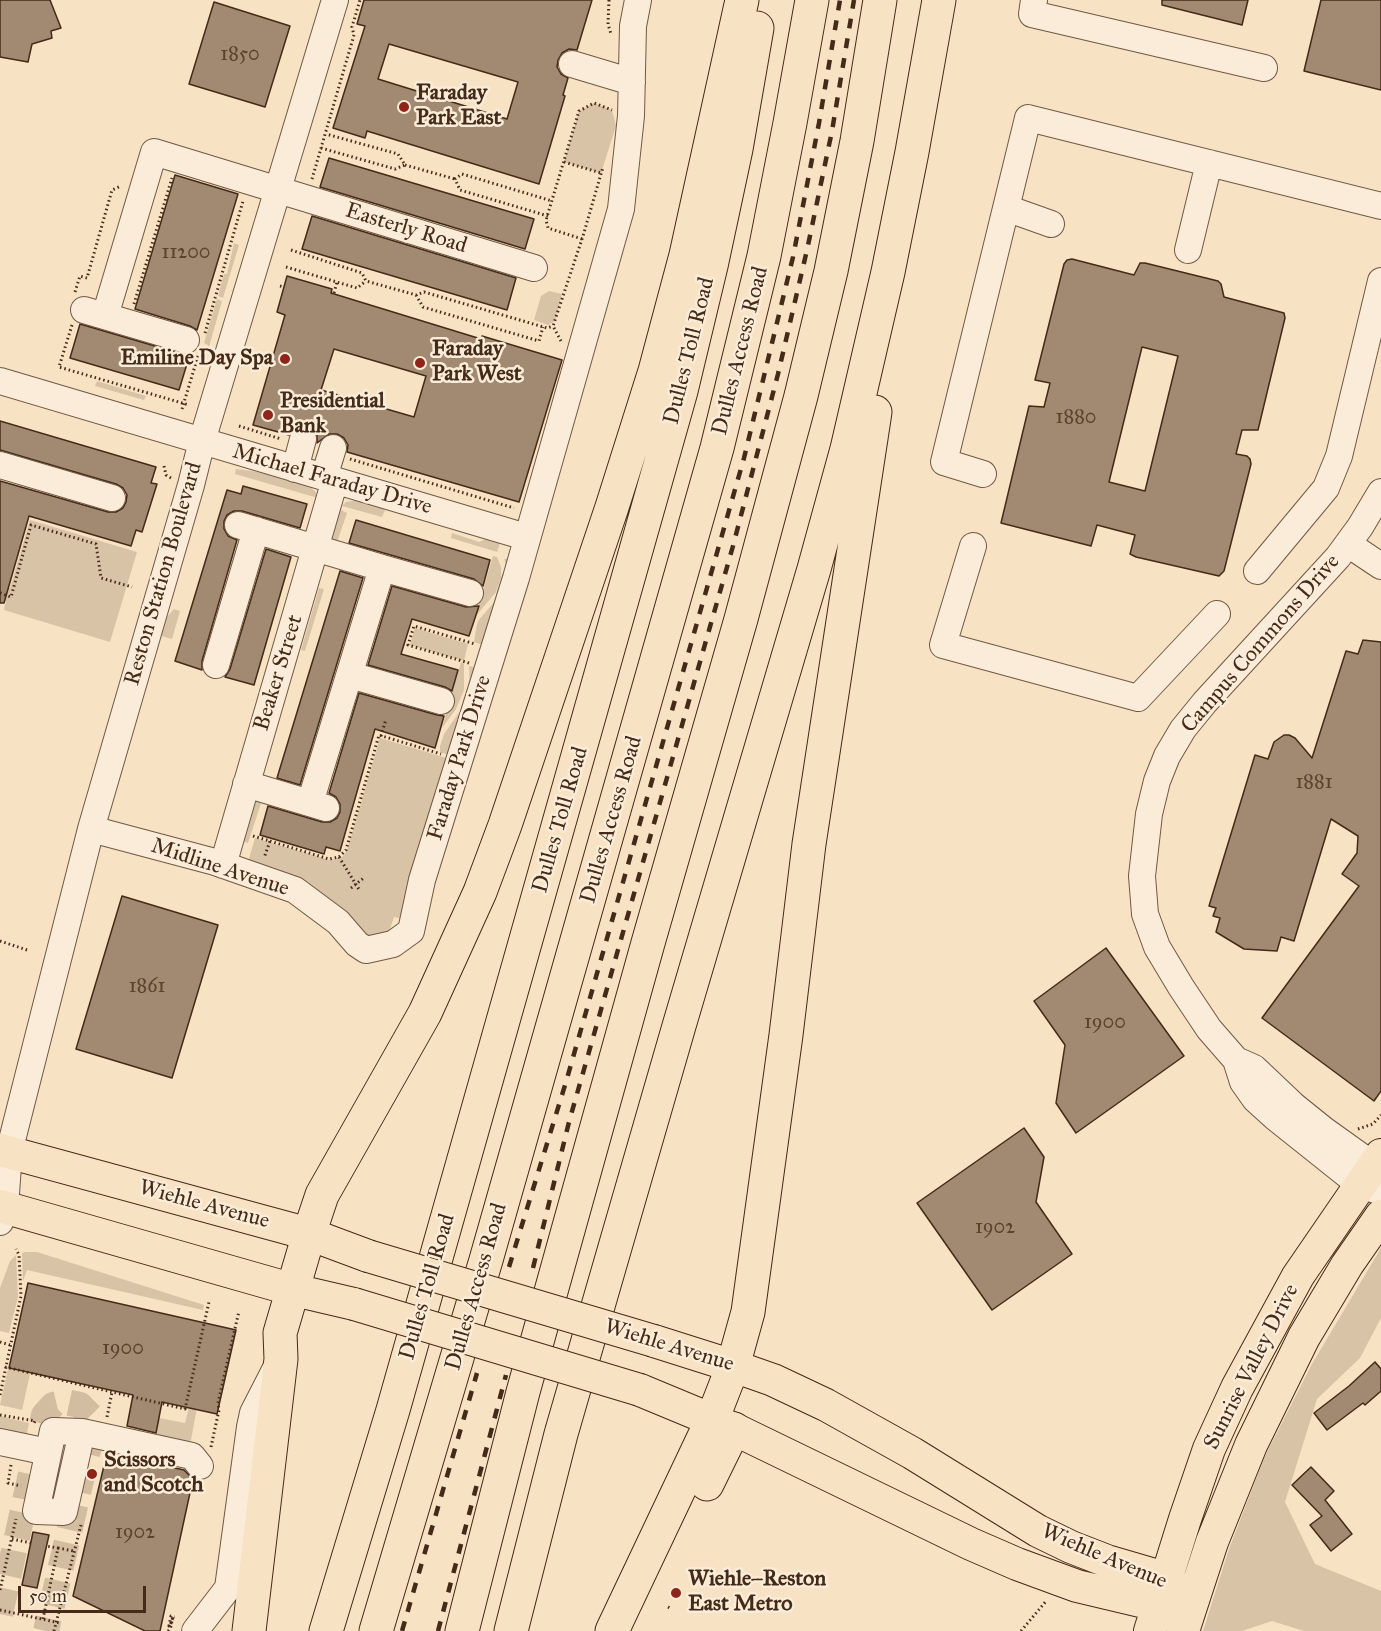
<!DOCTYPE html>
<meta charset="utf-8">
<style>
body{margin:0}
#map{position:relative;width:1381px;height:1631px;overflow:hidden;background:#f7e2c3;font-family:"IM FELL Great Primer",serif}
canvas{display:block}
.scale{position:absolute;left:18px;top:1586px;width:128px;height:27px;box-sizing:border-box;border:3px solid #442a19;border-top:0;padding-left:8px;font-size:18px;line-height:21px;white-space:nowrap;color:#442a19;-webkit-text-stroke:4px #faecd8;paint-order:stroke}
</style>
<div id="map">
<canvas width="1381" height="1631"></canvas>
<div class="scale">50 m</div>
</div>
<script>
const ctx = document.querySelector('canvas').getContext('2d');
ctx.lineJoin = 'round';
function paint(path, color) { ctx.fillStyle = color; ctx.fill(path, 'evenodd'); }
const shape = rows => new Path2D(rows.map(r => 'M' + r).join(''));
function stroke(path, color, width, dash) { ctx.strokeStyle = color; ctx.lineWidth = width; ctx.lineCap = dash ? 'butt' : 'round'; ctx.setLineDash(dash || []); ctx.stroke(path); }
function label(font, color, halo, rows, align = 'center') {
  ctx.font = font + ' "IM FELL Great Primer",serif'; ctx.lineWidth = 5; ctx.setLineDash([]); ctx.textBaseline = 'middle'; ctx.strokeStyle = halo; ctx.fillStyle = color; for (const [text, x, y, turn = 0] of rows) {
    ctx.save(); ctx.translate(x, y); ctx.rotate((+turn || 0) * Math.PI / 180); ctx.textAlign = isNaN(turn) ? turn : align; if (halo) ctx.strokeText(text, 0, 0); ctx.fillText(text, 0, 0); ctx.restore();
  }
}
paint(shape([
 [594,103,612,110,616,126,601,173,564,162,579,111],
 [234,243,239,245,223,298,218,296,224,274,227,274],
 [549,291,562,294,555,321,548,325,534,320,541,296],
 [217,299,222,301,205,361,200,359,203,349,206,350,208,345,204,343],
 [97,381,146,396,144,400,95,386],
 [236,469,261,472,309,486,316,492,318,498,235,474],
 [358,500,383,508,385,510,382,517,342,506,346,502],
 [339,509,347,513,336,545,330,540],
 [30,520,137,552,110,642,4,610,6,601,0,599,0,586,10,588],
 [452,533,479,542,486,539,500,543,497,552,451,538],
 [493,556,497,557,501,567,501,578,496,592,475,617],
 [504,559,512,559,486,646,474,642,476,629,478,621,500,595,505,580,506,564],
 [319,588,324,589,305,651,301,650],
 [174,609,180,611,172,639,161,636,167,617],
 [415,628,468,644,464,661,410,645],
 [461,662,464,664,464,690,456,709,442,728],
 [469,666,479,668,451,756,440,752,440,746,444,734,465,704,470,690],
 [380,738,450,759,404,919,394,917,389,932,370,938,248,862,255,838,330,860,342,857,347,851],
 [252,800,262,800,248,843,239,840,247,827,253,810,250,804],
 [1381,1248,1381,1318,1360,1358,1317,1399,1285,1502,1315,1564,1381,1591,1381,1631,1304,1631,1272,1621,1242,1631,1203,1631,1229,1549,1264,1458,1312,1364],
 [25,1252,37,1252,204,1305,203,1310,27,1270,23,1281,22,1253],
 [16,1255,18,1297,9,1333,0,1331,0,1288,10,1261],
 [8,1369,30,1374,22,1410,0,1405],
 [198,1402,191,1440,183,1447,154,1441,159,1418,185,1423,190,1403],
 [0,1416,29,1423,26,1438,0,1432]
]), '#d9c3a6');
const building = shape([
 [0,0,50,0,61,28,51,31,52,38,32,44,28,62,0,57,0,0],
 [364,0,592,0,577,50,569,49,562,53,558,60,557,67,561,74,568,78,563,95,565,96,539,184,367,131,365,138,333,128,365,26,357,24,364,0],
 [389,44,518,82,507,119,378,79,389,44],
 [1162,0,1248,0,1242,25,1162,5,1162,0],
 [1321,0,1381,0,1381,90,1304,71,1321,0],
 [214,2,290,26,265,107,189,84,214,2],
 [329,158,534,219,525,249,320,187,329,158],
 [175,175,238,194,197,330,190,326,135,309,175,175],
 [312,216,516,278,507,310,302,249,312,216],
 [1072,259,1134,275,1140,263,1145,263,1218,281,1221,284,1224,297,1284,313,1285,318,1258,430,1242,430,1236,454,1247,456,1250,459,1251,464,1224,571,1219,576,1136,557,1130,554,1135,535,1097,525,1091,546,1001,523,1029,406,1044,407,1050,383,1035,380,1064,264,1067,260,1072,259],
 [1142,347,1178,356,1145,491,1109,482,1142,347],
 [287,276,332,289,331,293,481,339,482,336,562,360,519,502,347,452,348,445,344,438,337,434,329,434,317,443,317,435,313,428,307,425,299,425,292,429,289,435,253,425,285,315,277,312,287,276],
 [334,349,426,376,414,417,321,390,334,349],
 [80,324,182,354,190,354,179,390,70,358,80,324],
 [0,421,156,467,151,483,157,484,142,532,136,530,131,546,29,516,4,603,0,603,0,481,108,512,116,512,123,508,126,502,127,495,123,488,116,484,0,450,0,421],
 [243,486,307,504,300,528,242,511,234,511,227,515,224,521,224,529,228,536,237,540,202,661,202,670,175,661,227,490,241,494,243,486],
 [356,520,490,560,483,586,474,579,349,543,356,520],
 [266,549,291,557,254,685,225,677,230,669,266,549],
 [340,571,363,578,300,785,277,778,340,571],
 [392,586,466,607,479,606,469,636,412,619,401,654,458,670,452,691,445,687,368,665,392,586],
 [1363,640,1381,642,1381,1091,1374,1101,1262,1018,1359,886,1342,874,1357,853,1358,836,1331,819,1294,941,1281,937,1277,951,1244,949,1216,932,1220,918,1213,916,1216,908,1209,906,1255,755,1268,759,1274,742,1284,735,1289,735,1295,738,1312,758,1346,651,1358,654,1363,640],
 [359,693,437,715,444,716,435,748,375,729,340,851,326,847,324,854,260,835,268,806,322,822,330,822,337,818,340,812,340,804,336,797,329,793,359,693],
 [122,896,218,925,172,1078,76,1049,122,896],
 [1106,948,1184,1056,1076,1133,1056,1103,1065,1045,1034,1001,1106,948],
 [1024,1128,1044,1157,1036,1202,1072,1254,992,1310,917,1203,1024,1128],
 [28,1283,236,1330,217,1414,162,1402,156,1433,127,1426,133,1395,9,1368,28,1283],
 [1375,1362,1381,1369,1381,1391,1365,1405,1363,1403,1327,1430,1314,1413,1349,1386,1375,1362],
 [107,1453,184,1470,193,1479,160,1631,145,1631,73,1596,107,1453],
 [1311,1467,1334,1491,1325,1500,1352,1534,1331,1551,1310,1525,1322,1516,1292,1485,1311,1467],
 [33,1532,49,1535,37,1588,22,1585,33,1532]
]);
paint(building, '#a18a71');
stroke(building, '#442a19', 1.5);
stroke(shape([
 [0,1614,44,1415,53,1405,66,1402,80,1405,91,1416,92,1433,46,1631]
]), '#d3bda1', 26, [26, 13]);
const minor = shape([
 [1034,0,1032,14,1264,68],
 [572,64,632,82],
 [1006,208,1051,224],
 [1188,250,1209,163],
 [84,310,186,340],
 [105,316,154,152,534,268],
 [0,381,526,537],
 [0,465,112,498],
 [295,469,303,439],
 [983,474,944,462,1028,118,1381,206],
 [324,477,333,448],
 [1381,492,1360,527,1338,557,1205,702,1183,729,1167,756,1157,781,1149,814,1142,876,1145,914,1157,947,1181,987,1209,1029,1236,1060,1243,1082,1255,1099,1276,1118,1360,1185,1381,1192],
 [238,525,382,568,310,803],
 [1348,544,1381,566],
 [973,546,943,645,1138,698,1217,614],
 [382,568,470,593],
 [1257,571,1326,488,1339,456,1381,281],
 [216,665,256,530],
 [350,675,441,701],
 [246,784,326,808],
 [91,829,215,862,295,890,338,922,357,944,366,950,393,944,411,931,422,880,516,578,621,209,631,116,633,26,638,0],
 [223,865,335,480],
 [1236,1060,1254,1068,1293,1105,1324,1130,1373,1165,1381,1177],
 [0,1222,5,1207,9,1152,91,829,191,485,202,441,335,0],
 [53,1431,82,1432,64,1512,36,1511,53,1431],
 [82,1432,192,1456,200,1466],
 [0,1442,48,1452],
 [195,1631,228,1588,250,1427,253,1413,275,1370]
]);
const major = shape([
 [0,1150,309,1234,368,1256],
 [0,1206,294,1290,354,1304],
 [654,1341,733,1366,773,1380,826,1405,912,1453,1038,1531,1071,1547,1107,1561,1165,1578,1192,1601],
 [640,1390,734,1429,971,1544,1017,1564,1077,1586,1157,1605,1192,1601],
 [1150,1631,1185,1519,1209,1449,1237,1388,1298,1276,1381,1155],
 [1183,1631,1212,1542,1251,1445,1304,1337,1347,1265,1381,1216]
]);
const highway = shape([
 [707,1484,734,1429],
 [249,1631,281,1359,280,1333,309,1234,322,1195,425,1013,480,892,505,825,612,507,655,371,686,255,742,0],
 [326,1631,393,1410,681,391,711,266,736,149,757,28],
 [376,1631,486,1260,717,448,764,256,790,123,812,0],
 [462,1631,523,1392,648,943,741,619,801,396,831,271,857,141,880,0],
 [511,1631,561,1434,679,1026,814,569,847,449,888,272,912,152,939,0],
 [612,1631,712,1420,733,1366,748,1312,786,1035,809,844,875,412]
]);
stroke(minor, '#715844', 28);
stroke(major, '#442a19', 34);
stroke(highway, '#442a19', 35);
stroke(shape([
 [609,0,608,24,611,34],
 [321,148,395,169,405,165,398,154,326,134],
 [564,162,601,173],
 [405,165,455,179],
 [312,179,354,35,352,27,360,0],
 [548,216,460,190,455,179,462,174,552,201],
 [582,239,548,228,546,220,579,111,594,103,612,110],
 [291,250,362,273,366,281,416,295,424,292,547,328,553,326],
 [286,267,357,288,366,281],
 [280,286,284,287],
 [75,292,80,276,87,278,112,190,121,186],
 [334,293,337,282],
 [416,295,423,307,539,341,543,327],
 [134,304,172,178],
 [72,325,59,367,189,405],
 [205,333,243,201],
 [561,341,553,326,583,236,603,167],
 [182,409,198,356],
 [239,426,281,439],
 [350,459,514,508],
 [164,466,166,475,171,478],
 [0,593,11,597,31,525,96,544,101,578,132,587],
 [469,663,408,645,414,626,475,644],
 [381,736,386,719],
 [253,836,270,841,264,858],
 [270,841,329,859,339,857,346,850,379,735,441,754],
 [339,857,360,891],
 [351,888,365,877],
 [0,941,27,950],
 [1358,1129,1373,1124,1381,1115],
 [0,1342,10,1345],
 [5,1367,185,1409,209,1302],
 [0,1395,21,1296,19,1255,16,1249],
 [0,1415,35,1421,34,1423],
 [107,1417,112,1392],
 [211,1447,219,1410,218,1403,239,1311],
 [11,1465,8,1483,21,1486],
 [12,1539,31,1543],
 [58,1548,74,1551],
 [0,1590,16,1519],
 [668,1607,670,1608],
 [0,1610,60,1623],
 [43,1619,58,1548,46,1546],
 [54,1631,81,1525],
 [168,1631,170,1629,171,1626,173,1616,171,1616,169,1626,170,1626,173,1617,175,1617],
 [1021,1631,1047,1600]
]), '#442a19', 3, [1.5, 3]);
stroke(minor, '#faecd8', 26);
stroke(major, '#f7e2c3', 32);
stroke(highway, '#f7e2c3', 33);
stroke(shape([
 [509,1267,566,1082,744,458,793,257,819,123,840,0],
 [533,1268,569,1122,733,546,778,374,807,250,832,131,854,0],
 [402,1631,477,1373],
 [438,1631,506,1375]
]), '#442a19', 4.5, [10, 10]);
const majorBridge = shape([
 [368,1256,654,1341],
 [354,1304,640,1390]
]);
stroke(majorBridge, '#442a19', 34, []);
stroke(majorBridge, '#f7e2c3', 32);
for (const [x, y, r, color] of [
 [404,107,6,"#8f2418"],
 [285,359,6,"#8f2418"],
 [420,363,6,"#8f2418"],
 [268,415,6,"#8f2418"],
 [92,1474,6,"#8f2418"],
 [676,1593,6,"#8f2418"]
]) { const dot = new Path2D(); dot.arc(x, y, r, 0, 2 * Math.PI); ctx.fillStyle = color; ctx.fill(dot); stroke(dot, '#faecd8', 2); }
label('20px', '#5b422f', null, [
 ["1850",240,55],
 ["11200",186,253],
 ["1880",1076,418],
 ["1881",1314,783],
 ["1861",147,987],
 ["1900",1105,1023],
 ["1902",995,1228],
 ["1900",123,1349],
 ["1902",135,1533]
]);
label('bold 22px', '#442a19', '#faecd8', [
 ["Faraday",416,94],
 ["Park East",416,119],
 ["Faraday",432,350],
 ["Park West",432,375],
 ["Emiline Day Spa",273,359,"right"],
 ["Presidential",280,402],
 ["Bank",280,427],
 ["Scissors",104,1461],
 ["and Scotch",104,1486],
 ["Wiehle–Reston",688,1580],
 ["East Metro",688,1605]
], 'left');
label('22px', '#442a19', '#faecd8', [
 ["Easterly Road",406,229,17],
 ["Dulles Toll Road",690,351,-76],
 ["Dulles Access Road",741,351,-76],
 ["Michael Faraday Drive",332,480,16],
 ["Reston Station Boulevard",164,574,-74],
 ["Campus Commons Drive",1261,644,-49],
 ["Beaker Street",279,673,-73],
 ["Faraday Park Drive",460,758,-73],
 ["Dulles Toll Road",561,820,-74],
 ["Dulles Access Road",612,820,-74],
 ["Midline Avenue",220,868,18],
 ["Wiehle Avenue",204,1205,15],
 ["Dulles Toll Road",428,1287,-74],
 ["Dulles Access Road",477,1287,-74],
 ["Wiehle Avenue",669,1346,17],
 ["Sunrise Valley Drive",1252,1367,-63],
 ["Wiehle Avenue",1104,1557,23]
]);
</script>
